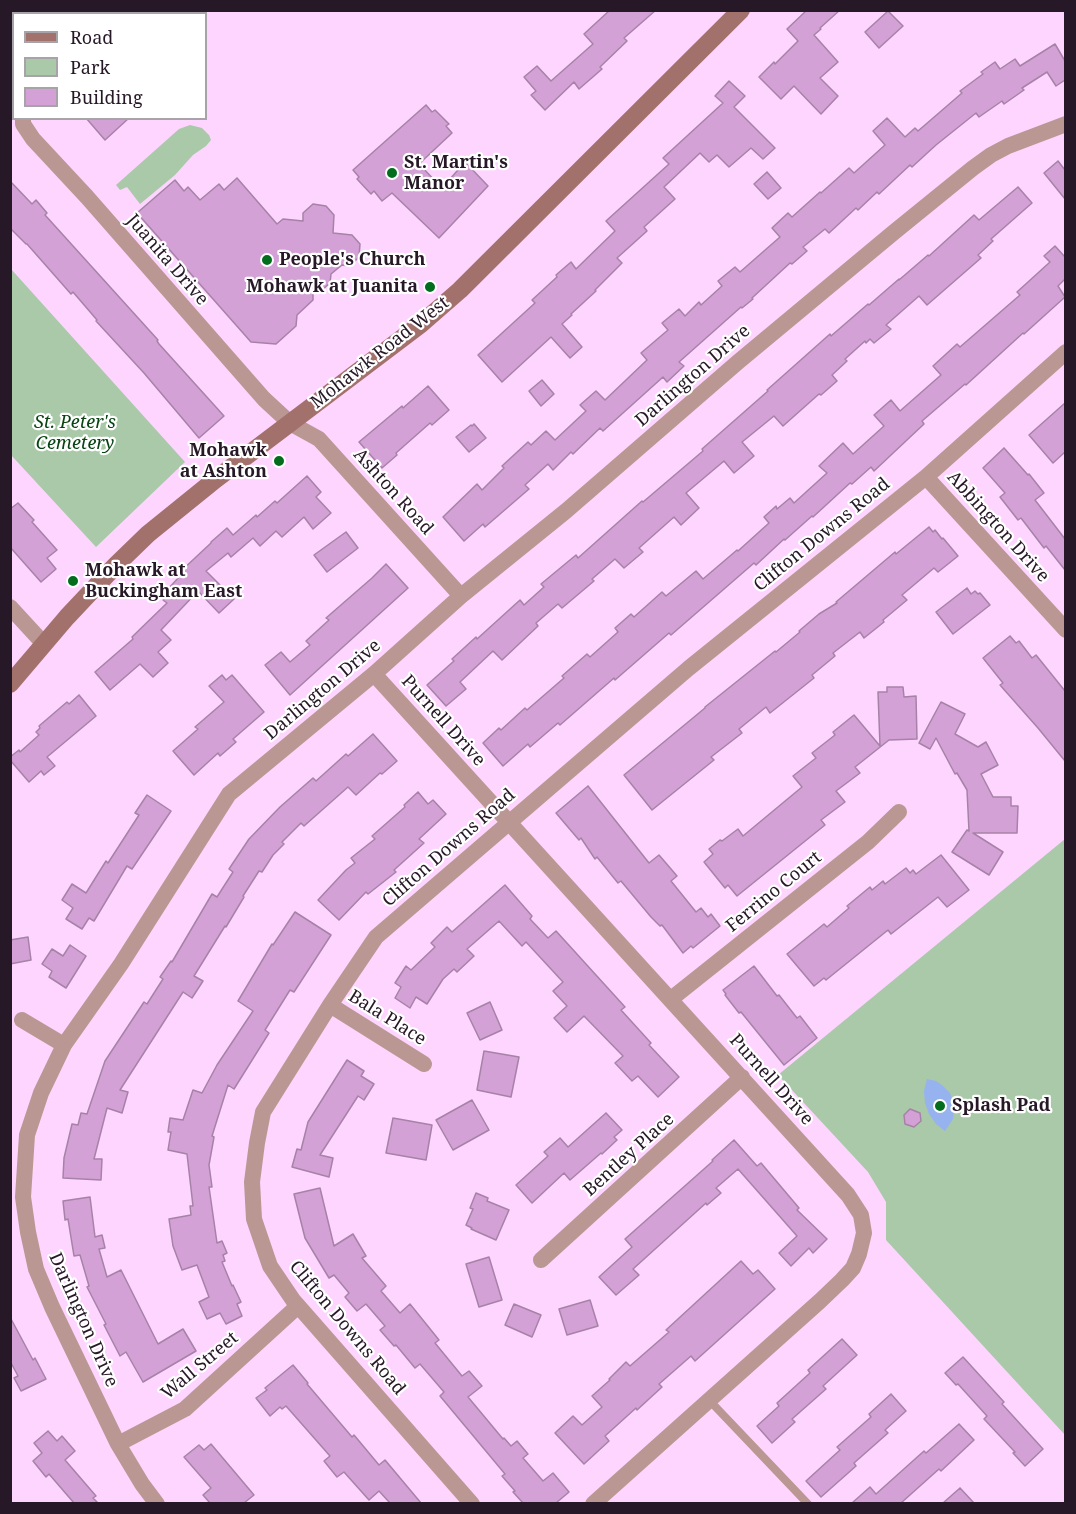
<!DOCTYPE html>
<style>
body{margin:0}
#map{position:relative;width:1076px;height:1514px;overflow:hidden;background:#fdd5fe;font-family:"Noto Serif",serif}
canvas{display:block}
.frame{position:absolute;inset:0;border:12px solid #261826;pointer-events:none}
.legend{position:absolute;left:12px;top:12px;width:195px;height:108px;box-sizing:border-box;background:#fff;border:2px solid #a8a3a8;margin:0;padding:8px 10px;list-style:none;font-size:18px;color:#261826}
.legend li{display:flex;align-items:center;gap:12px;height:30px}
.legend b{width:30px;border:2px solid #a8a3a8}
</style>
<div id="map">
<canvas width="1076" height="1514"></canvas>
<div class="frame"></div>
<ul class="legend">
<li><b style="height:8px;background:#a3716c"></b>Road</li>
<li><b style="height:16px;background:#a9c9a9"></b>Park</li>
<li><b style="height:16px;background:#d4a1d6"></b>Building</li>
</ul>
</div>
<script>
const ctx = document.querySelector('canvas').getContext('2d');
ctx.lineJoin = 'round';
function paint(path, color) { ctx.fillStyle = color; ctx.fill(path, 'evenodd'); }
const shape = rows => new Path2D(rows.map(r => 'M' + r).join(''));
function stroke(path, color, width, dash) { ctx.strokeStyle = color; ctx.lineWidth = width; ctx.lineCap = dash ? 'butt' : 'round'; ctx.setLineDash(dash || []); ctx.stroke(path); }
function label(font, color, halo, rows, align = 'center') {
  ctx.font = font + ' "Noto Serif",serif'; ctx.lineWidth = 4.5; ctx.setLineDash([]); ctx.textBaseline = 'middle'; ctx.strokeStyle = halo; ctx.fillStyle = color; for (const [text, x, y, turn = 0] of rows) {
    ctx.save(); ctx.translate(x, y); ctx.rotate((+turn || 0) * Math.PI / 180); ctx.textAlign = isNaN(turn) ? turn : align; if (halo) ctx.strokeText(text, 0, 0); ctx.fillText(text, 0, 0); ctx.restore();
  }
}
paint(shape([
 [190,125,202,128,209,135,211,140,206,146,193,155,175,175,140,204,127,187,120,190,116,185,179,129],
 [11,269,185,462,96,547,11,455],
 [1065,839,1065,1435,886,1240,886,1202,868,1172,778,1075]
]), '#a9c9a9');
paint(shape([
 [927,1079,936,1081,943,1086,950,1093,953,1101,954,1110,953,1119,945,1131,936,1124,929,1114,925,1103,924,1091]
]), '#96b2ef');
const building = shape([
 [610,10,656,10,624,38,627,41,600,67,602,69,579,89,574,82,545,110,531,95,536,91,524,77,537,66,551,81,593,44,584,34,610,10],
 [807,10,840,10,820,28,821,29,814,35,838,62,820,78,838,96,821,114,794,86,781,99,759,77,774,62,775,64,798,41,787,29,807,10],
 [888,11,903,26,879,48,865,32,888,11],
 [1055,44,1065,61,1065,80,1056,86,1047,72,1022,88,1024,90,1004,104,1002,101,979,117,976,113,936,145,912,167,910,165,879,194,877,192,858,210,856,208,829,233,825,229,803,247,807,251,792,264,790,263,752,298,753,299,742,308,741,307,679,362,684,366,667,382,663,377,603,431,600,428,573,454,571,452,553,470,548,464,525,485,529,489,485,527,483,524,464,541,443,517,477,484,482,490,504,468,502,466,528,442,531,445,546,431,555,440,586,411,580,405,596,391,605,400,647,360,641,353,668,330,662,323,679,309,685,316,699,302,701,305,722,286,718,281,735,267,740,272,780,237,772,228,788,213,792,217,820,192,821,193,849,168,854,173,885,145,873,131,887,118,905,137,915,128,918,131,962,93,960,91,983,74,981,72,995,62,1000,69,1015,59,1020,66,1055,44],
 [729,81,745,96,734,107,775,148,763,159,751,148,729,167,717,155,709,162,700,153,664,187,675,199,644,227,647,231,617,258,622,263,595,290,596,291,571,314,572,315,562,324,582,347,570,358,551,337,502,382,478,355,535,303,532,300,557,277,556,275,571,262,576,269,615,231,606,221,669,164,663,158,723,103,715,96,729,81],
 [426,105,432,112,435,110,449,124,446,126,452,133,419,164,442,188,465,162,488,186,439,238,392,193,382,201,374,191,371,194,357,179,359,177,353,170,426,105],
 [86,118,129,118,105,140,86,118],
 [1058,161,1065,170,1065,199,1044,173,1058,161],
 [767,172,781,188,768,199,754,184,767,172],
 [237,178,277,224,283,219,303,221,303,213,313,204,326,206,334,215,333,233,352,235,360,244,359,257,350,266,342,265,331,274,330,283,321,291,313,291,313,300,297,315,296,326,276,344,251,342,137,213,175,180,184,191,188,187,200,200,219,184,224,190,237,178],
 [10,181,32,204,36,200,47,213,45,215,158,340,157,341,159,344,224,416,199,438,144,373,96,321,97,320,73,292,71,294,27,244,26,244,10,228,10,181],
 [1018,187,1032,203,991,239,993,241,978,255,981,258,927,305,919,296,886,325,891,329,874,343,870,339,866,343,865,341,845,359,847,361,832,375,837,381,821,395,819,394,783,426,774,416,742,442,754,456,734,473,724,461,686,493,699,508,681,525,674,517,639,548,643,552,624,568,615,559,592,579,594,581,562,608,558,604,536,623,538,626,502,660,493,651,460,682,466,689,446,706,427,685,454,661,452,659,476,637,477,639,520,600,524,605,544,587,541,584,576,555,578,558,642,501,643,502,703,451,702,449,768,391,767,390,830,334,831,336,868,304,869,305,899,279,899,280,928,255,929,256,974,215,979,220,1018,187],
 [1055,246,1065,257,1065,279,1058,286,1065,297,1024,334,1023,333,966,385,965,384,922,421,924,424,874,471,871,467,852,484,850,483,813,517,812,516,785,540,784,539,756,565,754,563,671,635,669,633,615,680,614,678,560,725,558,723,530,747,528,744,503,766,483,743,499,728,501,730,525,708,527,710,564,678,562,676,587,654,590,657,618,632,615,628,631,614,634,617,662,592,666,596,696,571,703,579,737,550,738,551,769,523,764,517,776,506,777,509,790,498,794,503,827,473,819,466,843,443,853,454,884,426,874,415,891,400,900,411,941,375,933,366,957,344,960,347,1020,295,1017,292,1050,262,1044,256,1055,246],
 [542,380,554,394,541,406,529,391,542,380],
 [428,386,449,410,432,425,430,423,396,453,397,455,382,468,359,442,402,406,403,408,428,386],
 [1065,403,1065,452,1053,463,1029,435,1065,403],
 [474,424,486,438,469,452,456,437,471,425,472,426,474,424],
 [1004,448,1028,475,1029,474,1044,493,1035,500,1065,539,1065,570,1046,546,1044,548,1021,518,1018,520,1000,497,1005,493,983,468,1004,448],
 [307,476,321,492,316,497,331,513,313,529,304,517,282,537,276,531,260,546,253,538,231,557,228,553,206,571,234,599,219,613,198,591,161,630,171,640,158,652,168,663,153,677,140,664,110,690,95,672,133,639,132,637,167,603,163,600,168,595,165,592,182,574,180,572,211,543,211,542,227,528,233,535,256,515,257,517,275,501,277,503,307,476],
 [18,503,34,520,32,522,57,550,47,558,56,569,41,582,10,547,10,509,18,503],
 [929,527,933,532,935,530,942,539,943,538,958,556,938,572,934,568,902,595,907,600,883,620,884,622,864,638,860,632,833,653,835,656,812,675,814,678,770,713,766,707,739,729,742,733,711,757,714,760,652,810,624,775,705,708,705,707,775,651,776,652,800,632,799,631,819,614,837,603,836,602,895,552,896,554,929,527],
 [346,532,358,548,327,572,314,555,346,532],
 [386,564,408,588,290,695,265,665,281,652,290,662,310,645,306,641,329,620,326,618,372,578,386,564],
 [967,588,971,594,975,591,978,594,980,593,990,605,953,634,936,612,967,588],
 [1010,636,1016,643,1019,641,1032,658,1036,655,1065,691,1065,761,1038,728,1000,685,1003,683,983,658,1010,636],
 [222,675,226,680,232,675,264,712,233,739,236,742,220,756,218,753,194,775,173,751,198,729,195,727,224,702,209,686,222,675],
 [887,687,903,687,904,697,916,696,917,739,889,740,855,767,860,773,836,791,845,802,821,820,825,825,737,896,728,885,725,888,704,862,713,854,709,849,720,840,722,841,738,829,743,836,802,787,793,776,816,758,812,753,835,735,833,732,854,715,880,746,878,692,887,692,887,687],
 [79,695,96,716,47,757,55,766,44,775,41,771,29,782,10,760,10,757,19,750,20,752,39,735,36,732,40,728,39,726,67,702,69,704,79,695],
 [941,702,965,714,955,734,978,747,986,742,998,765,981,774,993,797,1011,797,1011,806,1018,806,1017,833,973,833,1003,852,989,875,952,852,967,830,969,831,967,790,957,773,955,774,936,738,930,749,919,743,941,702],
 [373,734,397,761,382,774,380,773,356,795,348,787,304,826,301,823,282,842,284,844,273,855,262,872,259,871,243,896,244,897,226,927,225,926,194,976,203,981,192,998,183,992,120,1090,128,1092,122,1113,107,1108,94,1159,102,1159,101,1180,63,1178,64,1158,72,1124,78,1125,81,1113,87,1114,105,1061,144,1002,147,1004,163,979,160,977,171,961,172,962,212,894,217,897,233,872,229,869,249,839,280,807,313,778,316,781,346,754,348,756,373,734],
 [588,786,649,863,659,855,677,876,671,881,696,912,701,908,708,917,711,914,720,926,693,948,691,946,683,953,662,925,660,926,651,917,621,881,618,883,597,857,595,859,581,838,579,840,556,813,588,786],
 [418,792,428,804,433,800,446,814,419,839,424,843,394,870,396,872,368,894,366,892,339,920,318,900,346,870,355,863,351,858,375,839,372,836,405,807,404,805,418,792],
 [147,795,171,811,132,869,127,866,94,921,89,918,82,929,66,919,73,908,62,900,72,884,86,893,106,861,108,863,139,815,135,813,147,795],
 [941,855,969,890,947,907,938,897,891,934,888,930,826,980,824,978,814,986,787,954,824,924,827,927,849,908,847,906,870,887,872,890,883,881,885,884,906,868,910,873,913,870,916,874,941,855],
 [505,885,532,916,530,919,548,938,556,931,625,1007,621,1010,651,1043,649,1045,679,1077,658,1097,638,1076,632,1081,615,1063,623,1056,584,1016,567,1032,554,1018,567,1006,553,991,563,982,526,942,522,946,499,921,467,949,474,956,457,972,454,969,443,979,427,1004,416,997,410,1008,395,998,401,987,395,983,406,966,411,970,435,947,431,943,447,927,452,932,505,885],
 [295,912,331,935,294,992,290,990,265,1030,269,1033,234,1089,228,1085,212,1136,214,1137,209,1165,212,1187,209,1187,217,1243,222,1241,227,1253,223,1255,225,1261,222,1262,232,1286,233,1285,241,1302,237,1304,242,1316,226,1324,220,1313,207,1319,199,1302,209,1297,197,1265,182,1270,173,1246,169,1219,191,1215,190,1206,193,1206,187,1154,168,1150,171,1132,168,1132,170,1118,183,1120,193,1090,202,1093,217,1065,253,1011,238,1001,272,944,273,945,295,912],
 [28,937,31,960,10,964,10,940,28,937],
 [70,945,86,956,66,988,49,977,52,971,42,964,52,949,63,956,70,945],
 [754,966,777,996,779,995,797,1018,800,1016,817,1038,784,1065,741,1012,739,1013,725,995,726,994,723,990,754,966],
 [490,1002,502,1030,480,1040,467,1013,490,1002],
 [484,1051,519,1057,511,1097,477,1090,484,1051],
 [347,1060,364,1071,361,1076,374,1084,364,1100,358,1096,320,1155,333,1158,329,1177,292,1167,297,1149,301,1150,308,1122,347,1060],
 [472,1100,489,1130,453,1150,436,1120,472,1100],
 [910,1109,920,1113,921,1121,914,1127,905,1124,904,1115,910,1109],
 [606,1113,622,1130,614,1137,617,1140,602,1154,601,1153,570,1180,564,1173,532,1203,516,1185,548,1156,544,1152,560,1138,568,1147,606,1113],
 [393,1118,432,1125,426,1160,386,1153,393,1118],
 [734,1140,757,1166,761,1163,799,1208,797,1210,827,1239,813,1253,809,1248,791,1266,779,1253,797,1236,738,1169,716,1188,721,1193,707,1205,706,1203,633,1269,639,1275,616,1295,599,1277,632,1247,625,1239,713,1161,712,1160,734,1140],
 [320,1188,334,1246,353,1234,366,1256,362,1258,386,1286,381,1291,400,1313,410,1304,439,1340,435,1343,462,1376,469,1371,482,1386,468,1397,503,1439,504,1438,511,1446,517,1441,528,1454,523,1458,543,1481,553,1473,569,1492,556,1503,523,1503,513,1492,515,1491,502,1476,505,1474,440,1396,444,1392,420,1364,415,1368,396,1345,394,1346,380,1330,385,1326,366,1304,357,1311,345,1297,349,1293,334,1275,329,1278,305,1238,294,1194,320,1188],
 [476,1193,488,1198,487,1201,509,1210,496,1240,471,1229,472,1228,466,1225,473,1209,470,1208,476,1193],
 [90,1197,95,1237,102,1235,105,1248,99,1249,107,1277,121,1270,158,1344,183,1329,196,1351,143,1382,126,1352,120,1356,104,1325,106,1324,87,1287,89,1286,80,1255,74,1256,68,1219,65,1220,63,1201,90,1197],
 [489,1257,502,1300,479,1307,466,1264,489,1257],
 [741,1261,753,1274,758,1270,775,1289,695,1361,691,1356,659,1384,662,1387,637,1410,636,1408,605,1436,609,1441,584,1464,555,1433,573,1416,582,1425,602,1407,592,1396,610,1380,609,1379,626,1362,630,1366,669,1332,666,1330,741,1261],
 [590,1300,598,1326,567,1335,559,1309,590,1300],
 [514,1304,541,1315,532,1337,505,1325,514,1304],
 [10,1317,33,1360,35,1358,46,1379,21,1391,14,1378,18,1376,10,1361,10,1317],
 [842,1339,857,1355,823,1386,826,1389,792,1419,795,1422,772,1443,757,1426,779,1406,777,1403,810,1373,808,1370,842,1339],
 [963,1357,1004,1402,1002,1404,1043,1449,1025,1466,1013,1453,1015,1452,984,1419,987,1416,958,1384,956,1385,945,1373,963,1357],
 [293,1365,308,1383,307,1384,352,1437,354,1435,379,1465,385,1460,421,1503,390,1503,379,1491,369,1500,344,1472,337,1477,324,1461,330,1456,286,1406,282,1409,280,1407,270,1416,256,1398,267,1390,265,1388,293,1365],
 [891,1394,906,1411,885,1430,888,1433,854,1463,856,1466,821,1497,806,1481,840,1450,837,1447,871,1417,869,1414,891,1394],
 [959,1424,974,1440,941,1471,939,1469,901,1503,852,1503,870,1487,876,1494,924,1451,926,1453,959,1424],
 [48,1431,57,1441,62,1436,75,1451,65,1460,96,1496,93,1498,98,1503,74,1503,49,1474,46,1477,33,1461,42,1453,34,1443,48,1431],
 [211,1444,254,1495,244,1503,210,1503,203,1495,211,1488,184,1457,199,1445,204,1450,211,1444],
 [960,1488,974,1503,943,1503,960,1488]
]);
paint(building, '#d4a1d6');
stroke(building, '#a682a7', 1.5);
stroke(shape([
 [709,1400,808,1504]
]), '#ba9793', 8);
stroke(shape([
 [121,14,125,10],
 [23,118,23,124,33,139,87,197,264,399,290,423,319,439,461,596],
 [926,477,1066,630],
 [10,607,44,644],
 [374,674,848,1195,861,1215,864,1233,859,1254,853,1268,842,1280,820,1301,593,1504],
 [671,999,868,842,899,812],
 [330,1005,424,1064],
 [22,1020,64,1045],
 [541,1260,742,1077],
 [118,1444,185,1409,298,1306],
 [157,1504,142,1484,118,1444,52,1307,36,1269,28,1232,23,1197,27,1135,41,1093,64,1045,121,964,229,794,374,674,461,596,566,511,738,362,893,233,973,168,991,155,1008,146,1066,124],
 [472,1504,293,1300,270,1266,254,1219,252,1182,257,1143,263,1112,330,1005,376,937,689,668,926,477,1066,352]
]), '#ba9793', 16);
stroke(shape([
 [10,684,67,617,116,565,148,534,216,479,421,324,460,290,741,10]
]), '#a3716c', 18);
for (const [x, y, r, color] of [
 [392,173,6,"#026d1d"],
 [267,260,6,"#026d1d"],
 [430,287,6,"#026d1d"],
 [279,461,6,"#026d1d"],
 [73,581,6,"#026d1d"],
 [940,1106,6,"#026d1d"]
]) { const dot = new Path2D(); dot.arc(x, y, r, 0, 2 * Math.PI); ctx.fillStyle = color; ctx.fill(dot); stroke(dot, '#fff', 2); }
label('bold 18px', '#261826', '#fff', [
 ["St. Martin's",404,163],
 ["Manor",404,184],
 ["People's Church",279,260],
 ["Mohawk at Juanita",418,287,"right"],
 ["Mohawk",267,451,"right"],
 ["at Ashton",267,472,"right"],
 ["Mohawk at",85,571],
 ["Buckingham East",85,592],
 ["Splash Pad",952,1106]
], 'left');
label('18px', '#261826', '#fff', [
 ["Juanita Drive",167,260,49],
 ["Mohawk Road West",380,353,-38],
 ["Darlington Drive",693,376,-41],
 ["Ashton Road",393,492,48],
 ["Abbington Drive",998,527,48],
 ["Clifton Downs Road",822,535,-39],
 ["Darlington Drive",323,690,-40],
 ["Purnell Drive",443,721,48],
 ["Clifton Downs Road",449,848,-41],
 ["Ferrino Court",774,892,-39],
 ["Bala Place",387,1018,32],
 ["Purnell Drive",771,1080,48],
 ["Bentley Place",629,1155,-42],
 ["Darlington Drive",83,1320,66],
 ["Clifton Downs Road",347,1328,50],
 ["Wall Street",200,1366,-40]
]);
label('italic 18px', '#084413', '#fff', [
 ["St. Peter's",75,423],
 ["Cemetery",75,444]
]);
</script>
